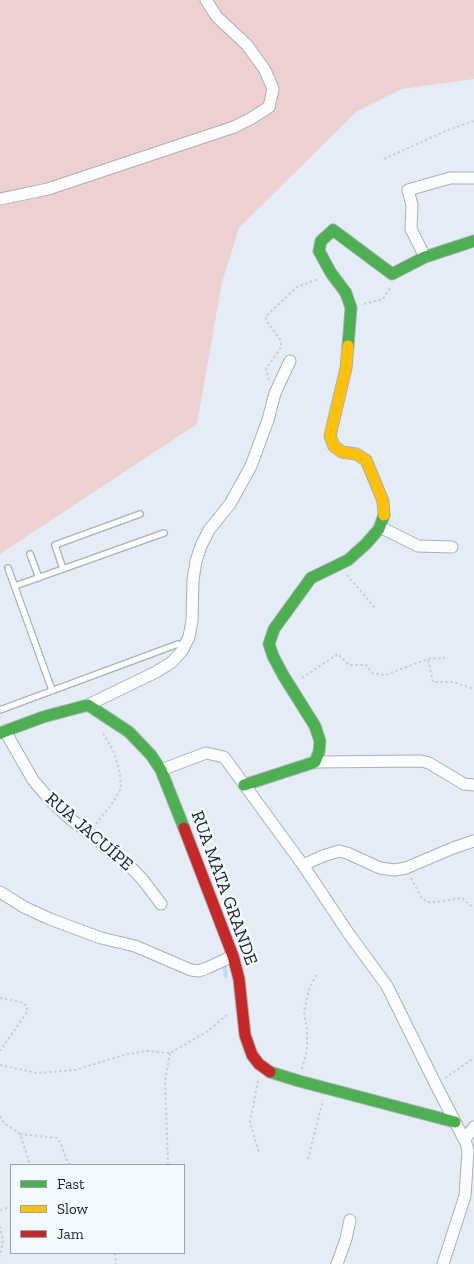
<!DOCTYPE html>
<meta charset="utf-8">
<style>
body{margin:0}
#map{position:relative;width:474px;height:1264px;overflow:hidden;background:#e4edf5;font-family:"Zilla Slab",serif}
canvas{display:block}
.legend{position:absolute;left:10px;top:1164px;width:175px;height:90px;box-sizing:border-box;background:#f2f9ff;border:1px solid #9ca3a8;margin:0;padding:6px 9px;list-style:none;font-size:15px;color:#1b2126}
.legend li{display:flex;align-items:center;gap:10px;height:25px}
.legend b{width:25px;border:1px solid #9ca3a8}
</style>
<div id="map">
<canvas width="474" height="1264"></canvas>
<ul class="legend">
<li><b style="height:6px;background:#4caf50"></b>Fast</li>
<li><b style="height:6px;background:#ffc107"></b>Slow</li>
<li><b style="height:6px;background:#c62828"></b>Jam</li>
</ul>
</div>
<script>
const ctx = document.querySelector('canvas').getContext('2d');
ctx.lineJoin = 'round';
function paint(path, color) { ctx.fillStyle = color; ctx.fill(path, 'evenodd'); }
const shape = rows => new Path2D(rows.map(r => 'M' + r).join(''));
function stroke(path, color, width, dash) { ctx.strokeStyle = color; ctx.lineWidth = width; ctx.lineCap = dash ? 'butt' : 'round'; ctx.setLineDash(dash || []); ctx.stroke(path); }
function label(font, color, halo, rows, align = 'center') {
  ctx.font = font + ' "Zilla Slab",serif'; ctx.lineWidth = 5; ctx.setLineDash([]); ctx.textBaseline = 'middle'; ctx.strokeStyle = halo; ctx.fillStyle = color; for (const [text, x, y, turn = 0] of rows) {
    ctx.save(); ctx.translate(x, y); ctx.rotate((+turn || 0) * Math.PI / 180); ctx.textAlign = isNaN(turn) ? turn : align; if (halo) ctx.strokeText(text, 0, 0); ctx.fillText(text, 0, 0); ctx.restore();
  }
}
paint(shape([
 [0,0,474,0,474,79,402,89,357,111,239,228,222,282,197,424,0,554]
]), '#edd1d1');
stroke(shape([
 [225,968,226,976]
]), '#c0ddf6', 4);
const lane = shape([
 [30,554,39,578],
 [8,568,52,690],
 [63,569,55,545,140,514],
 [15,586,164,533],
 [0,710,178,644]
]);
const street = shape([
 [0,199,48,189,234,127,250,119,269,107,273,89,265,70,247,45,217,17,206,0],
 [425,257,411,229,412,205,408,190,450,178,474,178],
 [380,527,418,546,452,547],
 [88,705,156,672,172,662,182,651,189,637,192,621,193,580,196,561,201,546,209,530,230,504,251,466,268,420,275,393,290,361],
 [5,731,33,780,51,801,68,817,126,862,143,880,161,904],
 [315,762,421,761,429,763,464,784,474,785],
 [161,770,206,753,224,757,303,865,349,934,387,986,436,1085,466,1143,468,1151,465,1196,443,1264],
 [303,865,323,856,339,851,347,853,380,868,395,870,406,868,453,848,474,841],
 [0,892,24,907,50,919,101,938,135,946,191,970,199,971,207,968,233,956],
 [465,1139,474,1127],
 [337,1264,346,1239,350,1220]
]);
const fast = shape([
 [348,346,351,308,346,293,331,273,319,251,321,241,333,230,392,274,425,257,474,241],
 [0,733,43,717,88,705,129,732,151,755,161,770,184,828],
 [244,785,315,762,319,752,320,741,315,726,283,675,273,656,269,644,274,629,311,578,348,560,366,544,379,529,384,515],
 [270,1072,299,1081,455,1122]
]);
const slow = shape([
 [348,346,346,368,330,436,334,446,342,452,356,454,366,460,383,501,384,515]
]);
const jam = shape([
 [184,828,233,956,239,979,245,1035,252,1055,259,1064,270,1072]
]);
stroke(lane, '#a9b0b6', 8);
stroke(street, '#a9b0b6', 13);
stroke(fast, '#a9b0b6', 13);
stroke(slow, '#a9b0b6', 13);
stroke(jam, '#a9b0b6', 13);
stroke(shape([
 [384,159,448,130,474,121],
 [364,304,383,299,390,288],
 [269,380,266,369,281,347,281,341,266,320,266,316,297,287,318,279],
 [347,575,376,609],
 [428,660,433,682,453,682,474,689],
 [302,678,338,654,349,665,366,665,372,673,385,675,428,659,445,658],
 [96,824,114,801,121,788,120,774,114,752,103,733],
 [411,878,421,897,427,902,436,902,462,898,474,908],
 [0,998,21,1002,27,1006,27,1012,0,1051],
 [0,1065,37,1073,75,1070,124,1055,147,1051,170,1053,208,1031,229,1013],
 [302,1069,307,1049,307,1029,304,1012,309,989,317,974],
 [445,1078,474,1058],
 [258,1081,250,1122,259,1153],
 [0,1116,4,1123,20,1134,30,1165],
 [20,1134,57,1138,61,1144,67,1161,71,1165],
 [308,1159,323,1100],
 [168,1165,165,1081,170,1053],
 [0,1210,11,1207],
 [0,1226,3,1241,0,1256],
 [115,1253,116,1264]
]), '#cacdd0', 2, [2.5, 2.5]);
stroke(lane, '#fbfcfe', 5.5);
stroke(street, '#fbfcfe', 11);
stroke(fast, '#4caf50', 11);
stroke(slow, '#ffc107', 11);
stroke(jam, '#c62828', 11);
label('18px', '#1b2126', '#f2f9ff', [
 ["RUA JACUÍPE",89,832,41],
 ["RUA MATA GRANDE",224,888,70]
]);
</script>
